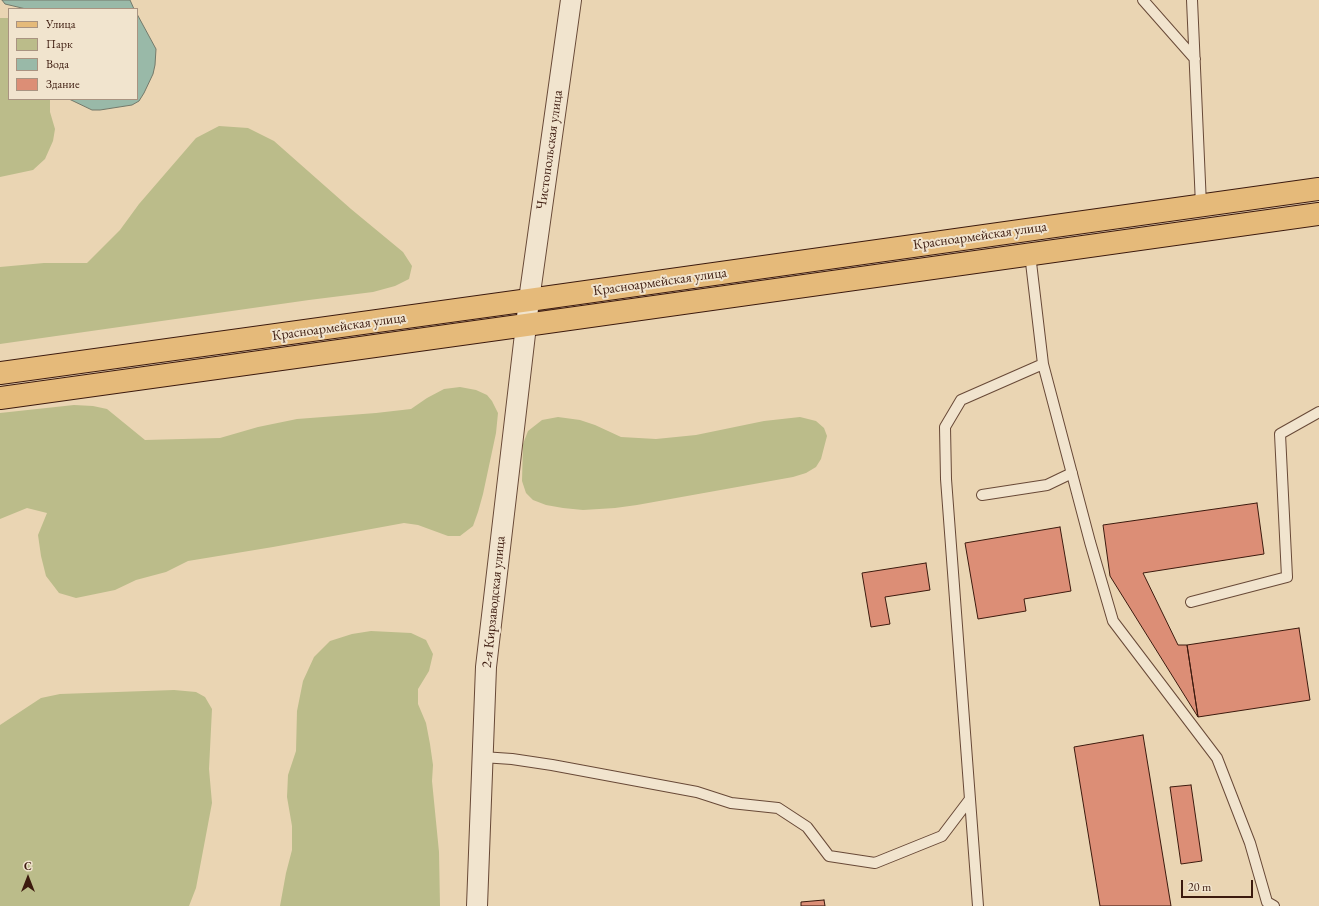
<!DOCTYPE html>
<meta charset="utf-8">
<style>
body{margin:0}
#map{position:relative;width:1319px;height:906px;overflow:hidden;background:#ead5b3;font-family:"EB Garamond",serif}
canvas{display:block}
.legend{position:absolute;left:8px;top:8px;width:130px;height:92px;box-sizing:border-box;background:#f1e4ce;border:1px solid #a99381;margin:0;padding:5px 7px;list-style:none;font-size:12px;color:#3c1a0e}
.legend li{display:flex;align-items:center;gap:8px;height:20px}
.legend b{width:20px;border:1px solid #a99381}
.north{position:absolute;left:8px;top:858px;width:40px;height:40px;-webkit-text-stroke:3px #f1e4ce;paint-order:stroke;rotate:0deg;font-size:11px;font-weight:700;line-height:16px;text-align:center;color:#3c1a0e}
.north::after{content:'';display:block;margin:auto;width:14px;height:18px;background:#3c1a0e;clip-path:polygon(50% 0,100% 100%,50% 72%,0 100%)}
.scale{position:absolute;left:1181px;top:880px;width:72px;height:18px;box-sizing:border-box;border:2px solid #3c1a0e;border-top:0;padding-left:5px;font-size:12px;line-height:14px;white-space:nowrap;color:#3c1a0e;-webkit-text-stroke:3px #f1e4ce;paint-order:stroke}
</style>
<div id="map">
<canvas width="1319" height="906"></canvas>
<ul class="legend">
<li><b style="height:5px;background:#e5ba7a"></b>Улица</li>
<li><b style="height:11px;background:#bbbc8a"></b>Парк</li>
<li><b style="height:11px;background:#99b9a8"></b>Вода</li>
<li><b style="height:11px;background:#dc8e76"></b>Здание</li>
</ul>
<div class="north">С</div>
<div class="scale">20 m</div>
</div>
<script>
const ctx = document.querySelector('canvas').getContext('2d');
ctx.lineJoin = 'round';
function paint(path, color) { ctx.fillStyle = color; ctx.fill(path, 'evenodd'); }
const shape = rows => new Path2D(rows.map(r => 'M' + r).join(''));
function stroke(path, color, width, dash) { ctx.strokeStyle = color; ctx.lineWidth = width; ctx.lineCap = dash ? 'butt' : 'round'; ctx.setLineDash(dash || []); ctx.stroke(path); }
function label(font, color, halo, rows, align = 'center') {
  ctx.font = font + ' "EB Garamond",serif'; ctx.lineWidth = 4; ctx.setLineDash([]); ctx.textBaseline = 'middle'; ctx.strokeStyle = halo; ctx.fillStyle = color; for (const [text, x, y, turn = 0] of rows) {
    ctx.save(); ctx.translate(x, y); ctx.rotate((+turn || 0) * Math.PI / 180); ctx.textAlign = isNaN(turn) ? turn : align; if (halo) ctx.strokeText(text, 0, 0); ctx.fillText(text, 0, 0); ctx.restore();
  }
}
paint(shape([
 [0,18,9,18,9,99,50,99,50,112,55,129,53,141,45,159,33,170,0,177],
 [219,126,248,128,274,141,351,209,403,252,412,266,409,279,395,286,373,292,309,300,0,344,0,267,44,263,87,263,120,230,139,204,196,138],
 [460,387,476,390,487,395,492,401,498,413,496,433,483,494,478,512,473,526,460,536,448,536,418,525,404,523,273,547,188,561,166,572,136,580,115,590,76,598,59,593,46,576,41,556,38,535,47,513,27,508,0,519,0,413,74,405,93,406,107,409,145,440,220,438,258,427,297,419,376,413,411,409,427,398,444,389],
 [558,417,580,420,595,425,621,437,656,439,696,435,764,421,800,417,816,421,824,428,827,436,821,459,816,467,806,473,793,477,637,505,615,508,583,510,563,508,546,505,533,500,526,493,522,481,523,444,528,431,542,420],
 [371,631,411,633,426,640,433,654,429,671,418,689,418,704,426,723,430,744,433,765,432,781,439,852,440,906,280,906,286,873,292,850,292,826,287,797,288,775,296,751,297,711,303,681,314,657,330,641,352,634],
 [174,690,196,692,205,697,212,709,209,769,212,803,196,888,189,906,0,906,0,725,41,698,60,694]
]), '#bbbc8a');
const water = shape([
 [2,0,130,0,134,9,26,9,5,4,2,0],
 [137,14,156,49,155,65,153,74,144,93,139,101,132,105,100,110,92,110,69,99,137,99,137,14]
]);
paint(water, '#99b9a8');
stroke(water, '#74796a', 1);
const building = shape([
 [1257,503,1264,554,1143,573,1178,645,1187,645,1198,717,1110,576,1103,525,1257,503],
 [1060,527,1071,591,1024,599,1026,611,978,619,965,543,1060,527],
 [926,563,930,590,885,597,890,624,871,627,862,573,926,563],
 [1299,628,1310,700,1198,717,1187,645,1299,628],
 [1143,735,1171,906,1100,906,1074,747,1143,735],
 [1191,785,1202,861,1181,864,1170,787,1191,785],
 [824,900,825,906,801,906,801,902,824,900]
]);
paint(building, '#dc8e76');
stroke(building, '#3c1a0e', 1);
const service = shape([
 [1143,0,1195,59],
 [1192,0,1201,205],
 [1030,254,1043,364,1090,542,1113,621,1217,758,1250,843,1267,902,1274,906],
 [982,495,1047,485,1072,473],
 [1191,602,1287,577,1280,434,1319,412],
 [482,757,512,759,552,765,697,792,731,803,778,808,807,827,829,856,875,863,942,836,970,799],
 [978,906,946,479,945,427,961,400,1043,364]
]);
const minor = shape([
 [477,906,486,667,529,300,571,0]
]);
const primary = shape([
 [0,373,529,300,1319,189],
 [0,398,526,325,1319,214]
]);
stroke(service, '#684937', 12);
stroke(minor, '#684937', 22);
stroke(primary, '#3c1a0e', 24);
stroke(service, '#f1e4ce', 10);
stroke(minor, '#f1e4ce', 20);
stroke(primary, '#e5ba7a', 22);
label('14px', '#3c1a0e', '#f1e4ce', [
 ["Чистопольская улица",550,150,-82],
 ["Красноармейская улица",980,236,-8],
 ["Красноармейская улица",660,282,-8],
 ["Красноармейская улица",339,327,-8],
 ["2-я Кирзаводская улица",494,602,-84]
]);
</script>
